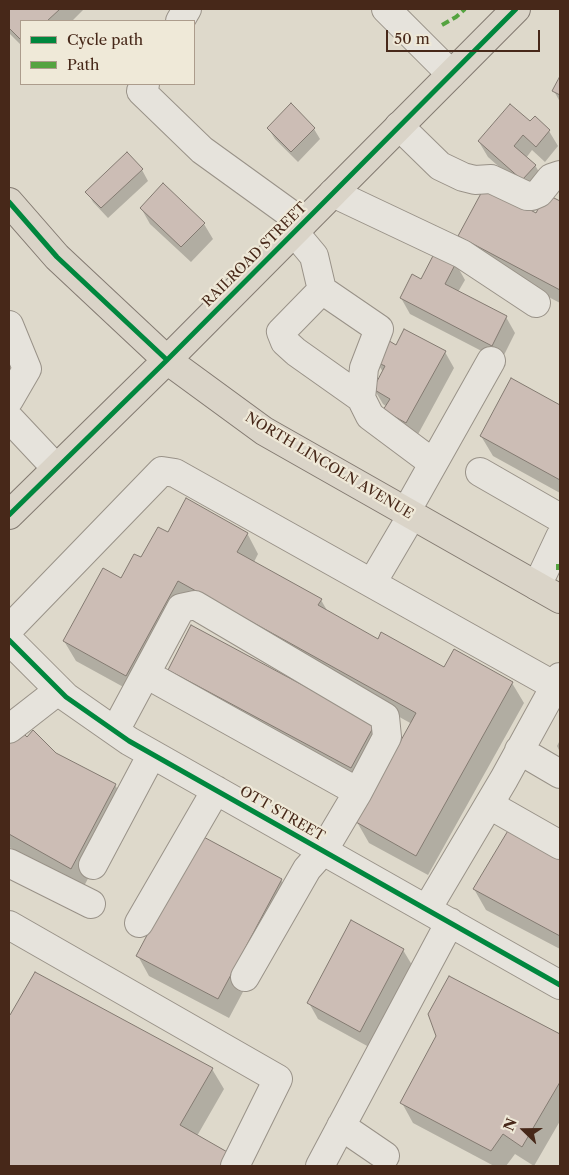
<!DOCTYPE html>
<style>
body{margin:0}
#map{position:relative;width:569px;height:1175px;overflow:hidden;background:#ded9cb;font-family:"Libre Caslon Text",serif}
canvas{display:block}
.frame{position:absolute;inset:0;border:10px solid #472819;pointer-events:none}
.legend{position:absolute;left:20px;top:20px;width:175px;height:65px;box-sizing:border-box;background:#efe9d8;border:1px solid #ac9c8c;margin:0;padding:6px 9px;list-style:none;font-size:15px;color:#472819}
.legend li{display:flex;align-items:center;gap:10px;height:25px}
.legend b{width:25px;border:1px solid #ac9c8c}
.north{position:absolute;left:499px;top:1105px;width:50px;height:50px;-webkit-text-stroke:4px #efe9d8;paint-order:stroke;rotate:292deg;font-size:14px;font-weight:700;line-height:20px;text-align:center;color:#472819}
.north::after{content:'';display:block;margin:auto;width:18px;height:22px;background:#472819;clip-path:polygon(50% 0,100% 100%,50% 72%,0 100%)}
.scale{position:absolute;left:386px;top:30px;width:154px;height:22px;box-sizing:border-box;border:2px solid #472819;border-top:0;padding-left:6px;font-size:15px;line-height:18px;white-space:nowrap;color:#472819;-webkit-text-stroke:4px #efe9d8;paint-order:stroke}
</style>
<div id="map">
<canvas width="569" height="1175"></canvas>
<div class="frame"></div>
<ul class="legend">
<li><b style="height:6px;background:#00873e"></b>Cycle path</li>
<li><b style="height:6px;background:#55a340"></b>Path</li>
</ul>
<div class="north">N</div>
<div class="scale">50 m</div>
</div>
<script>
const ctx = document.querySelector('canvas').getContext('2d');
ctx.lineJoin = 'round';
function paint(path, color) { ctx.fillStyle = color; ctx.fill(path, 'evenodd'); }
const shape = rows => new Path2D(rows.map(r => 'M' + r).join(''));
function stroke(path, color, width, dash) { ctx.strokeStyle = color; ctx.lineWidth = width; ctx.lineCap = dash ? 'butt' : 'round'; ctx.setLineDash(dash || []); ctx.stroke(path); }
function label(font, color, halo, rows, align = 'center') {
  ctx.font = font + ' "Libre Caslon Text",serif'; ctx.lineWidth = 4.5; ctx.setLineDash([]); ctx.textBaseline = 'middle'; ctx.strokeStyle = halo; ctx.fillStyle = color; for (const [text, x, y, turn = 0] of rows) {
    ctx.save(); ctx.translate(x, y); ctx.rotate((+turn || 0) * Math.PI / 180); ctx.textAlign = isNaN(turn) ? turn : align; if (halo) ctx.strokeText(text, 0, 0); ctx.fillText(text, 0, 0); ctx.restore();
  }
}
paint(shape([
 [9,9,84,9,72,21,21,21,21,45,9,33],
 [560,79,560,102,554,91],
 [530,122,549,131,558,146,545,162,532,150,526,158,535,165,544,181,532,196,488,157,479,142],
 [268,128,314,129,320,139,298,162,275,139],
 [142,170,148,181,108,218,93,202,87,192],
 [546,196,560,203,560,303,471,256,460,236,537,215],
 [141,208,204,224,213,239,191,262,150,224],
 [456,264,465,280,458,292,506,317,515,333,501,361,410,314,401,298,422,280],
 [397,347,445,352,454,368,416,438,394,426,387,407,383,404,374,389,383,372,376,361],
 [512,380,560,406,560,493,493,456,481,436],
 [247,533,258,554,254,562,321,600,328,612,378,640,444,669,512,683,524,703,428,875,369,843,357,822,412,724,190,600,138,695,76,661,64,641,121,580,168,534],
 [169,670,374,725,386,745,363,788,181,690],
 [9,737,55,754,115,785,127,805,83,888,9,847],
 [560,740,560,752,557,746],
 [509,831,560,859,560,949,486,910,474,889],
 [281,880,292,900,229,1018,149,976,138,956],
 [403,950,412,965,369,1047,318,1019,309,1003],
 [450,978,560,1035,560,1121,534,1166,515,1154,506,1166,494,1166,413,1123,402,1103,438,1036],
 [9,1016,212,1069,224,1089,197,1136,235,1166,9,1166]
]), '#0003');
const building = shape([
 [9,9,60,9,47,21,21,21,21,40,9,28,9,9],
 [560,76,560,95,552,91,560,76],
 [291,103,315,128,291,152,267,128,291,103],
 [510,104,530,121,535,116,550,130,536,147,523,135,514,146,536,165,522,180,478,141,510,104],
 [127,152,143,169,101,208,85,192,127,152],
 [163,183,205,223,181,247,140,208,163,183],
 [485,186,536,213,546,194,560,201,560,290,458,236,485,186],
 [435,252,456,263,445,284,507,316,492,346,400,298,412,274,421,279,435,252],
 [404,329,446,351,406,423,383,410,390,399,373,389,385,366,374,361,386,339,396,345,404,329],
 [511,378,560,405,560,480,480,436,511,378],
 [186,498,248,533,237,552,322,599,318,605,378,639,381,632,444,667,454,649,513,682,416,856,356,822,416,713,178,581,126,676,63,641,103,568,121,578,134,554,141,557,158,527,168,532,186,498],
 [191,625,375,724,351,768,168,670,191,625],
 [17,727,27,737,33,730,56,753,116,784,71,869,9,834,9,736,17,727],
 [509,829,560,857,560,936,473,889,509,829],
 [200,835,282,879,218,999,136,956,200,835],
 [351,920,404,949,360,1032,307,1003,351,920],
 [35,972,213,1068,180,1125,229,1153,221,1166,9,1166,9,1015,10,1015,35,972],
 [449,976,560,1034,560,1082,522,1147,503,1134,491,1151,400,1103,436,1036,428,1014,449,976]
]);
paint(building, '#ccbdb5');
stroke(building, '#837a71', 1);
const minor = shape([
 [386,9,451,74],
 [180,21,187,9],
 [145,84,141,91,202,150,303,223],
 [399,126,440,166,463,177,475,180,491,179,527,196,532,196,539,193,551,178,560,175],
 [333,193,462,254,536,303],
 [294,232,314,256,322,290,379,329,364,368,361,398,370,416,433,463],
 [322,290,281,332,285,342,296,352,361,398],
 [9,325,27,369,9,400],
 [9,418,56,468],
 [480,472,560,518],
 [406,512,491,361],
 [372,583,412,515],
 [537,586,560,537],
 [9,629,162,471,175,473,555,686],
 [9,640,66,697,129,741,560,985],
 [9,729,59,690],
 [115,731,181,608,195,605,385,717,387,737,358,792,146,674],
 [519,750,560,774],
 [490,803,502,812,560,845],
 [9,863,91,904],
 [93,865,152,754],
 [427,909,504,779,560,677],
 [139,923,216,790],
 [9,925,278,1079,235,1166],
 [245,977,307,869,323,851,358,792],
 [341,1126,385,1156],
 [320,1166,450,922]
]);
const major = shape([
 [9,202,57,257,167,360,264,431,560,599],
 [9,515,167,360,516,9]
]);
stroke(minor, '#999288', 30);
stroke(major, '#837a71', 30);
stroke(minor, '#e6e3dc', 28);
stroke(major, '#dad4c8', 28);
stroke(shape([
 [442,25,456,17,465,9],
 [558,564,558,570]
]), '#55a340', 4, [8, 4]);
stroke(shape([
 [9,202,57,257,167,360],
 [9,515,167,360,516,9],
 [9,640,66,697,129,741,560,985]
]), '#00873e', 5);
label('14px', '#472819', '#efe9d8', [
 ["RAILROAD STREET",255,255,-45],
 ["NORTH LINCOLN AVENUE",329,466,31],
 ["OTT STREET",282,814,30]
]);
</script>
